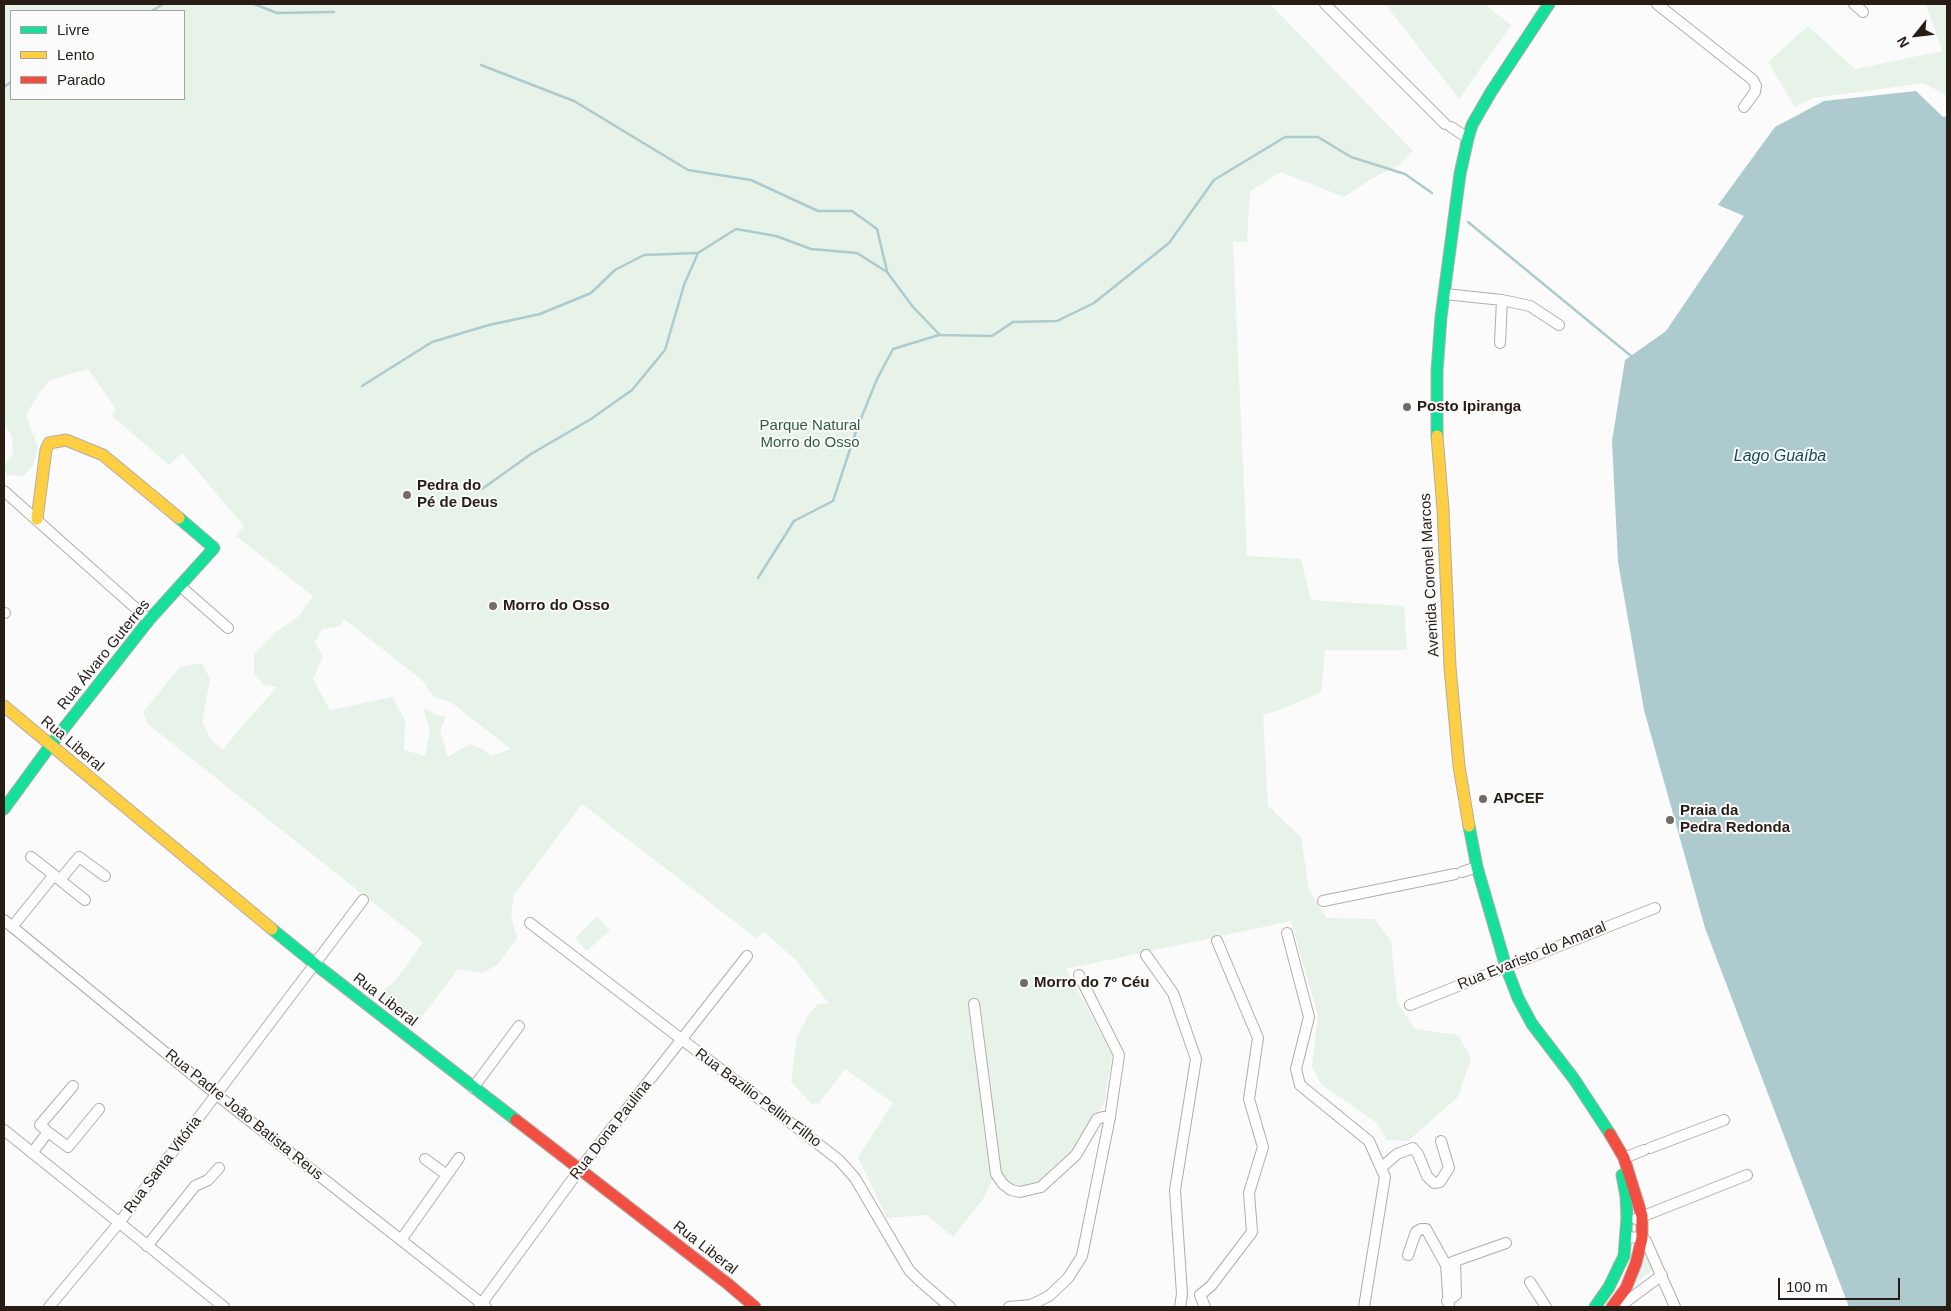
<!DOCTYPE html>
<meta charset="utf-8">
<style>
body{margin:0}
#map{position:relative;width:1951px;height:1311px;overflow:hidden;background:#fbfbfb;font-family:Helvetica,sans-serif}
canvas{display:block}
.frame{position:absolute;inset:0;border:5px solid #281d15;pointer-events:none}
.legend{position:absolute;left:10px;top:10px;width:175px;height:90px;box-sizing:border-box;background:#fbfbfb;border:1px solid #a7a29f;margin:0;padding:6px 9px;list-style:none;font-size:15px;color:#281d15}
.legend li{display:flex;align-items:center;gap:10px;height:25px}
.legend b{width:25px;border:1px solid #a7a29f}
.north{position:absolute;left:1891px;top:10px;width:50px;height:50px;-webkit-text-stroke:4px #fbfbfb;paint-order:stroke;rotate:241deg;font-size:14px;font-weight:700;line-height:20px;text-align:center;color:#281d15}
.north::after{content:'';display:block;margin:auto;width:18px;height:22px;background:#281d15;clip-path:polygon(50% 0,100% 100%,50% 72%,0 100%)}
.scale{position:absolute;left:1778px;top:1278px;width:122px;height:22px;box-sizing:border-box;border:2px solid #281d15;border-top:0;padding-left:6px;font-size:15px;line-height:18px;white-space:nowrap;color:#281d15;-webkit-text-stroke:4px #fbfbfb;paint-order:stroke}
</style>
<div id="map">
<canvas width="1951" height="1311"></canvas>
<div class="frame"></div>
<ul class="legend">
<li><b style="height:6px;background:#16e098"></b>Livre</li>
<li><b style="height:6px;background:#ffcf43"></b>Lento</li>
<li><b style="height:6px;background:#f24e42"></b>Parado</li>
</ul>
<div class="north">N</div>
<div class="scale">100 m</div>
</div>
<script>
const ctx = document.querySelector('canvas').getContext('2d');
ctx.lineJoin = 'round';
function paint(path, color) { ctx.fillStyle = color; ctx.fill(path, 'evenodd'); }
const shape = rows => new Path2D(rows.map(r => 'M' + r).join(''));
function stroke(path, color, width, dash) { ctx.strokeStyle = color; ctx.lineWidth = width; ctx.lineCap = dash ? 'butt' : 'round'; ctx.setLineDash(dash || []); ctx.stroke(path); }
function label(font, color, halo, rows, align = 'center') {
  ctx.font = font + ' Helvetica,sans-serif'; ctx.lineWidth = 4; ctx.setLineDash([]); ctx.textBaseline = 'middle'; ctx.strokeStyle = halo; ctx.fillStyle = color; for (const [text, x, y, turn = 0] of rows) {
    ctx.save(); ctx.translate(x, y); ctx.rotate((+turn || 0) * Math.PI / 180); ctx.textAlign = isNaN(turn) ? turn : align; if (halo) ctx.strokeText(text, 0, 0); ctx.fillText(text, 0, 0); ctx.restore();
  }
}
paint(shape([
 [4,4,1270,4,1413,151,1399,165,1373,178,1344,197,1281,172,1250,191,1247,242,1233,242,1247,556,1301,559,1311,600,1404,606,1407,650,1325,650,1321,692,1280,710,1263,715,1268,806,1301,837,1309,889,1326,918,1374,919,1391,941,1397,1002,1415,1029,1458,1035,1471,1058,1458,1097,1408,1141,1387,1140,1377,1123,1322,1085,1312,1067,1318,1015,1291,921,1066,969,1112,1055,1104,1104,1083,1131,1076,1151,1038,1187,1021,1190,995,1175,983,1199,953,1237,927,1215,887,1218,858,1157,893,1103,845,1069,819,1103,812,1104,791,1082,797,1037,810,1012,819,1004,829,1004,795,959,764,932,756,938,582,804,514,895,511,916,517,938,497,965,482,973,458,969,414,1027,379,1002,378,995,396,980,423,942,149,725,143,712,180,667,202,663,210,679,202,722,212,741,223,750,237,732,277,687,264,685,254,673,254,654,276,632,298,617,313,596,236,536,244,526,182,453,169,465,112,416,116,409,88,369,50,380,40,392,26,415,38,448,33,466,23,476,7,475,4,464,13,455,12,436,4,424],
 [11,11,184,11,184,99,11,99],
 [344,619,422,680,434,697,452,703,511,749,491,756,481,748,469,744,448,757,440,731,446,716,435,715,423,707,430,732,425,756,404,750,405,720,392,697,330,710,313,679,323,656,315,643,322,629,340,626],
 [1385,4,1484,4,1511,25,1459,99],
 [1926,4,1947,4,1947,96,1924,83,1813,98,1795,107,1768,62,1808,26,1855,69,1942,51],
 [597,917,610,930,587,951,575,938],
 [1644,1244,1654,1269,1634,1284]
]), '#e7f2e8');
paint(shape([
 [1916,91,1943,117,1947,116,1947,1307,1849,1307,1705,928,1644,710,1618,562,1612,441,1625,360,1666,331,1744,216,1718,205,1775,127,1824,101]
]), '#adcbcf');
stroke(shape([
 [254,4,277,13,334,12],
 [152,11,163,4],
 [481,65,574,101,688,170,751,180,818,211,852,211,877,229,887,271],
 [4,87,11,82],
 [1468,222,1631,356],
 [362,386,432,342,489,325,540,314,591,293,615,270,644,255,697,253],
 [482,489,531,454,591,419,632,390,665,350,684,285,698,253,736,229,776,236,811,249,857,253,887,272,913,307,940,335,992,336,1013,322,1057,321,1094,303,1169,243,1214,180,1285,137,1318,137,1351,157,1405,174,1432,193],
 [758,578,794,521,833,501,856,431,877,379,893,349,939,335]
]), '#adcbcf', 2.5);
const street = shape([
 [1325,4,1445,124],
 [1657,4,1753,80,1756,86,1755,92,1744,107],
 [1854,4,1863,12],
 [1451,127,1468,138],
 [1445,294,1502,300,1530,306,1559,325],
 [1500,343,1502,300],
 [4,491,149,620],
 [180,586,228,628],
 [4,613,5,613],
 [1462,872,1477,867],
 [55,876,85,900],
 [60,880,79,857,105,876],
 [1323,901,1455,874],
 [4,920,217,1095,486,1307],
 [530,923,839,1160,855,1178,909,1270,920,1281,950,1307],
 [12,927,54,875,31,857],
 [1287,933,1309,1017,1296,1069,1300,1085,1369,1141,1385,1177,1364,1307],
 [1146,955,1173,993,1196,1059,1175,1190,1182,1294,1180,1307],
 [974,1004,996,1174,1003,1184,1011,1190,1020,1192,1041,1187,1076,1155,1097,1119,1103,1117,1110,1117],
 [1410,1005,1655,908],
 [473,1088,519,1026],
 [4,1130,224,1307],
 [48,1132,68,1147,99,1109],
 [1650,1148,1724,1120],
 [32,1153,48,1132,40,1125,73,1086],
 [1624,1158,1644,1150],
 [425,1159,447,1175],
 [1381,1168,1397,1154,1413,1148,1418,1154,1427,1176,1434,1183,1440,1182,1449,1168,1441,1141],
 [1636,1219,1747,1175],
 [1626,1237,1642,1238,1646,1241,1675,1307],
 [401,1240,459,1158],
 [147,1246,195,1186,208,1180,219,1168],
 [1408,1255,1416,1232,1421,1229,1426,1229,1446,1265,1449,1307],
 [1455,1261,1506,1243],
 [1446,1265,1455,1261,1456,1295,1447,1301],
 [1530,1282,1546,1307],
 [1200,1295,1211,1286,1252,1232,1249,1193,1263,1147,1249,1099,1258,1038,1217,941],
 [1200,1295,1205,1307],
 [49,1307,119,1223,363,900],
 [479,1307,586,1161,747,956],
 [1009,1307,1031,1305,1049,1296,1068,1278,1082,1256,1110,1117,1119,1055,1079,975],
 [1619,1307,1662,1275]
]);
const fast = shape([
 [1437,436,1437,371,1441,317,1460,174,1468,138,1472,125,1491,92,1549,4],
 [4,809,50,746,149,620,214,548,179,518],
 [1469,826,1477,867,1506,967,1518,998,1532,1024,1574,1079,1610,1134],
 [272,929,315,964,516,1120],
 [1595,1307,1609,1287,1624,1256,1627,1218,1626,1196,1622,1175]
]);
const slow = shape([
 [1437,436,1443,509,1450,667,1459,766,1469,826],
 [37,519,46,450,49,443,66,440,103,455,179,518],
 [4,706,272,929]
]);
const jam = shape([
 [516,1120,728,1284,755,1307],
 [1610,1134,1624,1158,1642,1216,1642,1238,1636,1263,1626,1288,1612,1307]
]);
stroke(street, '#b2ada9', 12);
stroke(fast, '#b2ada9', 13);
stroke(slow, '#b2ada9', 13);
stroke(jam, '#b2ada9', 13);
stroke(street, '#fefefe', 10);
stroke(fast, '#16e098', 11);
stroke(slow, '#ffcf43', 11);
stroke(jam, '#f24e42', 11);
for (const [x, y, r, color] of [
 [1407,407,5,"#726b66"],
 [407,495,5,"#726b66"],
 [493,606,5,"#726b66"],
 [1483,799,5,"#726b66"],
 [1670,820,5,"#726b66"],
 [1024,983,5,"#726b66"]
]) { const dot = new Path2D(); dot.arc(x, y, r, 0, 2 * Math.PI); ctx.fillStyle = color; ctx.fill(dot); stroke(dot, '#fbfbfb', 2); }
label('bold 15px', '#281d15', '#fbfbfb', [
 ["Posto Ipiranga",1417,407],
 ["Pedra do",417,486],
 ["Pé de Deus",417,503],
 ["Morro do Osso",503,606],
 ["APCEF",1493,799],
 ["Praia da",1680,811],
 ["Pedra Redonda",1680,828],
 ["Morro do 7º Céu",1034,983]
], 'left');
label('15px', '#305e3c', '#fbfbfb', [
 ["Parque Natural",810,426],
 ["Morro do Osso",810,443]
]);
label('15px', '#281d15', '#fbfbfb', [
 ["Avenida Coronel Marcos",1430,575,-93],
 ["Rua Álvaro Guterres",104,655,-51],
 ["Rua Liberal",72,744,40],
 ["Rua Evaristo do Amaral",1532,956,-22],
 ["Rua Liberal",385,1000,38],
 ["Rua Bazilio Pellin Filho",758,1098,37],
 ["Rua Padre João Batista Reus",244,1115,39],
 ["Rua Dona Paulina",611,1130,-52],
 ["Rua Santa Vitória",163,1165,-53],
 ["Rua Liberal",705,1248,38]
]);
label('italic 16px', '#0e4d54', '#fbfbfb', [
 ["Lago Guaíba",1780,457]
]);
</script>
